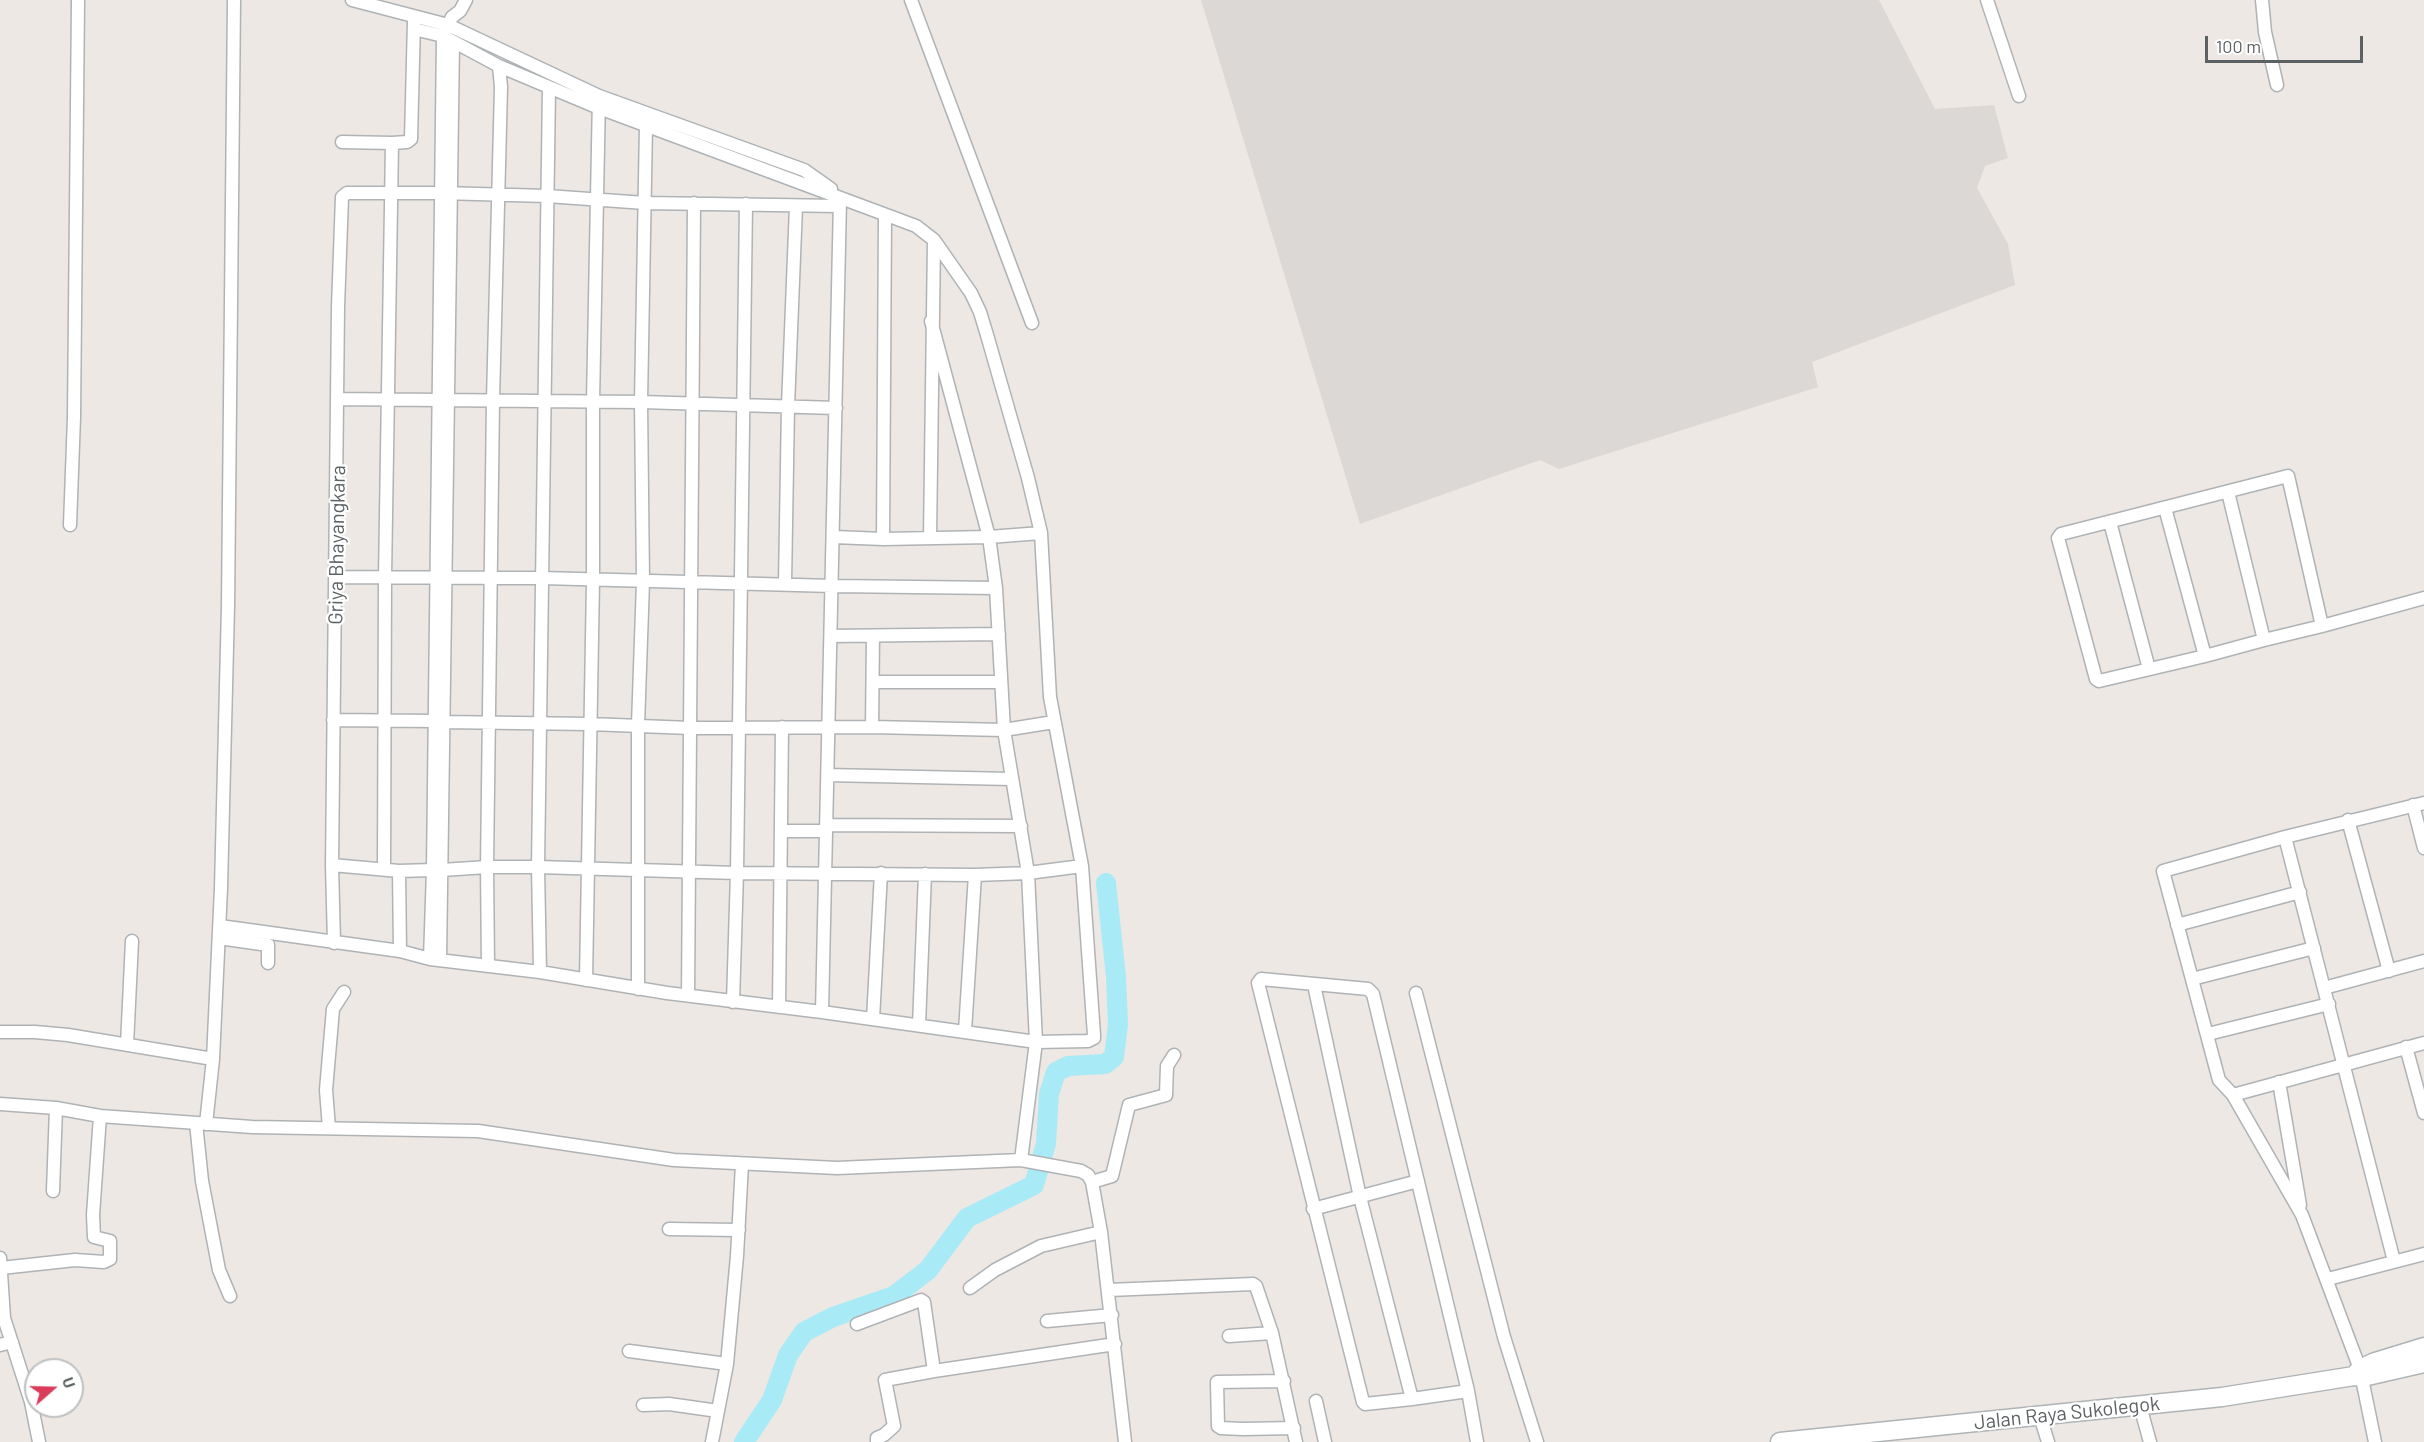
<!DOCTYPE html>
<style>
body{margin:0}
#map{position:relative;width:2424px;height:1442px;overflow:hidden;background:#ede8e4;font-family:Barlow,sans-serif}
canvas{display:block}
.north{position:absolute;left:24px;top:1358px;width:60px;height:60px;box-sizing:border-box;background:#fff;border:2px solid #bec0c1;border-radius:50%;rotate:70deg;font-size:16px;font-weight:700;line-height:24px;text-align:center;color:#5c6163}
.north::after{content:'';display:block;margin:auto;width:21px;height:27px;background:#da3c5a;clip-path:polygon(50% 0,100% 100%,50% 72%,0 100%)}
.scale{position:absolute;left:2205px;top:36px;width:158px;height:27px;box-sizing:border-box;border:3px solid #5c6163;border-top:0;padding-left:8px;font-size:18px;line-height:21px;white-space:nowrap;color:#5c6163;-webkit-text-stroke:4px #fff;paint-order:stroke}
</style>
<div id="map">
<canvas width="2424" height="1442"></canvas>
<div class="north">U</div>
<div class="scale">100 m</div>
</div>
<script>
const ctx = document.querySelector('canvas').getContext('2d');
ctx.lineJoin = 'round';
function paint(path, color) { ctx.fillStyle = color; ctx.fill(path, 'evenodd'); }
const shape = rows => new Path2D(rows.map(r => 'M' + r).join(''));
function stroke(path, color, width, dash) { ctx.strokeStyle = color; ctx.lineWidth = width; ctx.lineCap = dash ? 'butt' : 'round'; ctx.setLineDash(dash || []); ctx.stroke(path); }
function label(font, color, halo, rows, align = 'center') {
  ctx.font = font + ' Barlow,sans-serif'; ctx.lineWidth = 4.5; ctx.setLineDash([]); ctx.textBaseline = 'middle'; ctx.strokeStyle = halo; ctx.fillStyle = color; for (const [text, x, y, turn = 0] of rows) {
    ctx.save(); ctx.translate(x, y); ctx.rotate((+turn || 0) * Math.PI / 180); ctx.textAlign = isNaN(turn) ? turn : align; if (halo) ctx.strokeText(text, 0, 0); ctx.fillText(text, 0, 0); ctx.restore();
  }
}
paint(shape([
 [1201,0,1879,0,1935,109,1994,105,2008,158,1985,166,1977,188,2008,244,2015,285,1812,362,1818,387,1559,469,1540,460,1360,524]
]), '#dcd8d6');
stroke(shape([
 [744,1442,772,1400,788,1355,804,1332,833,1317,894,1296,928,1270,967,1218,1034,1185,1046,1144,1049,1094,1056,1072,1068,1066,1105,1064,1114,1057,1118,1025,1116,977,1106,883]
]), '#a9eaf7', 20);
const street = shape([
 [352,0,448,25,599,96,804,170,831,189],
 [911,0,1032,323],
 [1987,0,2019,96],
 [2262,0,2265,32,2277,85],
 [342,142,392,143,407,142,411,139,414,21],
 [931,321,989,537,996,588,1004,730,1028,873,1036,1042,1021,1160],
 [338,399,641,402,836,408],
 [2228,492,2264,640],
 [2165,508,2205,656],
 [2110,522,2149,669],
 [70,525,74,417,78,0],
 [834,537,883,539,989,537,1041,533],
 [930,538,934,240],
 [883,539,885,215],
 [336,577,542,578,833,586,996,588],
 [785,583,788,406,796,206],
 [2322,626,2288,476,2061,534,2058,538,2096,679,2099,681,2205,656,2264,640,2322,626,2424,598],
 [831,636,999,634],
 [873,682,1001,682],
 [333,720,434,721],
 [443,722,590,724,690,728,872,727,1004,730,1054,722],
 [872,727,873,636],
 [828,775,1011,779],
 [2413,805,2424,848],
 [2348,820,2389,971],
 [826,825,1021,826],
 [782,831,826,831],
 [2285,837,2394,1261],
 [332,865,399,871,433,870],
 [384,868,385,577,392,143],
 [442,870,487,867,538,867,737,873,975,875,1028,873,1082,866],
 [399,871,400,951],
 [2177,925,2300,892],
 [220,926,400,951,430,959,540,972,667,993,822,1012,1036,1042,1088,1041,1094,1038,1094,1035,1082,866,1050,697,1041,533,1028,478,987,335,980,312,971,293,934,240,916,226,599,108,499,66,443,36,414,29],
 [219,938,268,945,268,963],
 [334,943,332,865,338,307,342,197,347,193,442,193,547,196,645,203,839,206],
 [430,959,433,870,443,36,452,17,460,11,466,0],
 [440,960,453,42],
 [488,966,487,867,493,400,501,87,499,66],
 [540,972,538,867,549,87],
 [2192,979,2314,948],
 [586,980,593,581,593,402,599,96],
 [1314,985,1360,1197,1412,1399],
 [2324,988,2424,961],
 [638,989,638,725,643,582,641,402,646,124],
 [1416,993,1504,1337,1537,1442],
 [688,995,694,203],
 [733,1002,737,873,746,204],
 [779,1007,782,727],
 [822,1012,840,200],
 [873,1019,881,873],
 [919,1025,925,874],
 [965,1031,975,875],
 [0,1032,35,1032,68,1035,213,1059,206,1124],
 [2208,1034,2329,1004],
 [127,1045,132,941],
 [2406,1047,2424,1113],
 [213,1059,221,888,228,606,234,0],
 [2279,1082,2300,1205],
 [2233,1095,2424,1043],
 [0,1104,56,1108,100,1116,252,1127,478,1131,674,1160,837,1168,1021,1160,1081,1171,1088,1175,1092,1182,1101,1232,1125,1442],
 [196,1123,202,1181,219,1270,230,1296],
 [329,1128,326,1090,333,1009,344,992],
 [1092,1182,1112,1176,1129,1105,1166,1095,1167,1066,1174,1055],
 [53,1191,56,1108],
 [1313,1209,1418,1181],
 [669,1229,739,1230],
 [0,1258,4,1318,31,1402,39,1442],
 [1,1268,75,1260,104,1262,110,1259,110,1241,94,1237,93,1215,100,1116],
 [2328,1279,2424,1254],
 [970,1288,995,1270,1041,1246,1101,1232],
 [1109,1290,1253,1284,1256,1286,1272,1333,1296,1442],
 [1047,1321,1112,1315],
 [857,1324,921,1300,924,1302,934,1371,1115,1344],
 [1229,1336,1272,1333],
 [0,1345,12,1342],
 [629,1351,727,1364],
 [1284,1381,1217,1382,1218,1426,1221,1428,1243,1429,1294,1428],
 [1468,1391,1412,1399,1365,1404,1363,1402,1258,983,1261,979,1368,989,1373,994,1468,1391,1477,1442],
 [1316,1401,1325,1442],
 [643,1405,669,1404,718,1411],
 [2140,1406,2150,1442],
 [2040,1416,2048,1442],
 [712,1442,727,1364,737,1256,742,1164],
 [877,1442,877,1438,884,1435,894,1426,885,1380,934,1371],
 [2375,1442,2360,1369,2302,1215,2233,1095,2219,1080,2163,871,2285,837,2424,803]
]);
const secondary = shape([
 [2354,1376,2360,1369,2375,1362,2424,1347],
 [1780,1442,2222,1397,2354,1376,2363,1377,2424,1363]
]);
stroke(street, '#afb3b5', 15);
stroke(secondary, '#aeb3b5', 21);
stroke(street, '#fff', 12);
stroke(secondary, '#fff', 18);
label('20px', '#5c6163', '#fff', [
 ["Griya Bhayangkara",337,545,-89],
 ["Jalan Raya Sukolegok",2067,1413,-6]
]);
</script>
